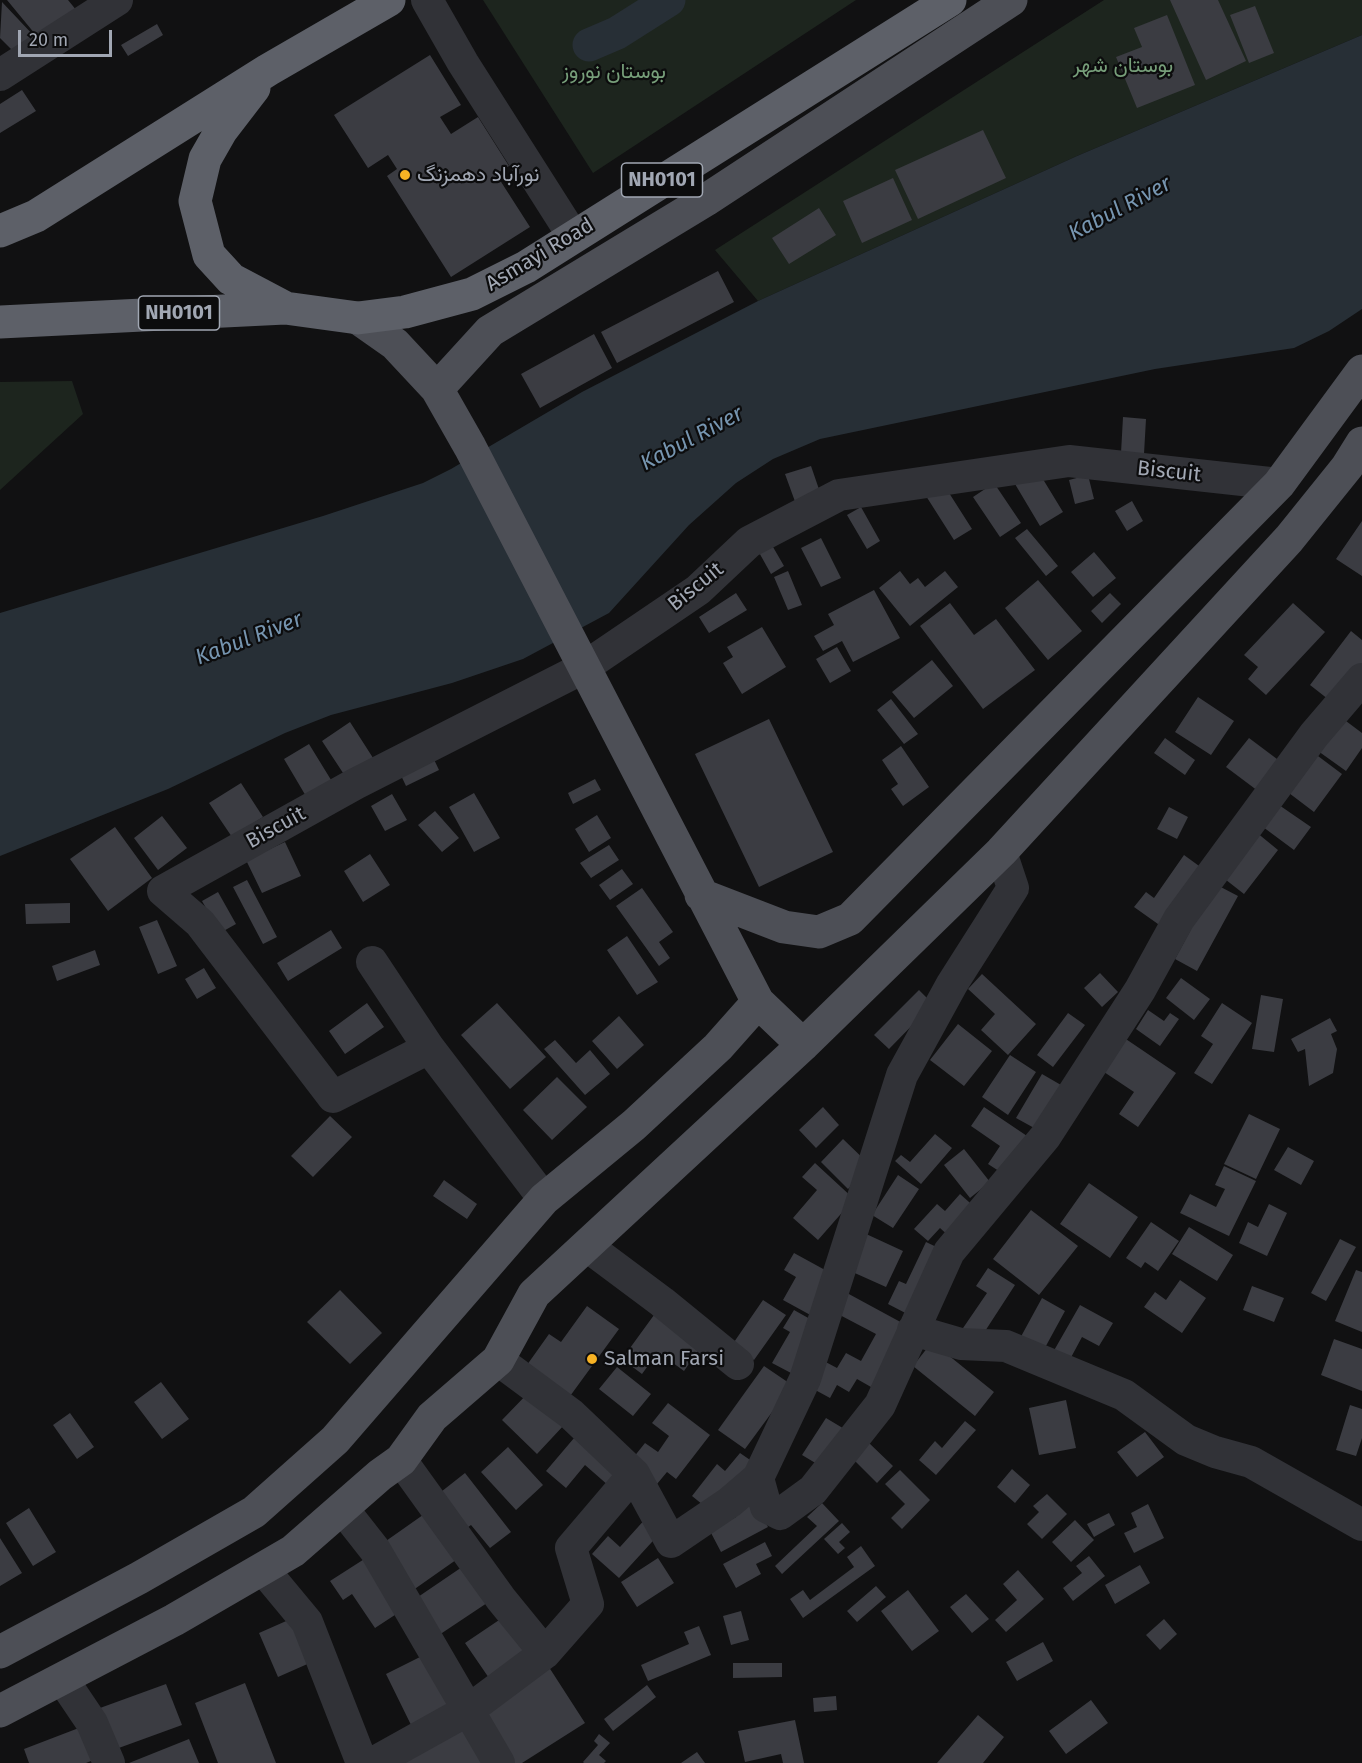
<!DOCTYPE html>
<meta charset="utf-8">
<style>
body{margin:0}
#map{position:relative;width:1362px;height:1763px;overflow:hidden;background:#111112;font-family:"Fira Sans",sans-serif}
canvas{display:block}
.scale{position:absolute;left:18px;top:30px;width:94px;height:27px;box-sizing:border-box;border:3px solid #a1a7b3;border-top:0;padding-left:8px;font-size:18px;line-height:21px;white-space:nowrap;color:#a1a7b3;-webkit-text-stroke:4px #0c0c0d;paint-order:stroke}
</style>
<div id="map">
<canvas width="1362" height="1763"></canvas>
<div class="scale">20 m</div>
</div>
<script>
const ctx = document.querySelector('canvas').getContext('2d');
ctx.lineJoin = 'round';
function paint(path, color) { ctx.fillStyle = color; ctx.fill(path, 'evenodd'); }
const shape = rows => new Path2D(rows.map(r => 'M' + r).join(''));
function stroke(path, color, width, dash) { ctx.strokeStyle = color; ctx.lineWidth = width; ctx.lineCap = dash ? 'butt' : 'round'; ctx.setLineDash(dash || []); ctx.stroke(path); }
function label(font, color, halo, rows, align = 'center') {
  ctx.font = font + ' "Fira Sans",Vazirmatn,sans-serif'; ctx.lineWidth = 4.5; ctx.setLineDash([]); ctx.textBaseline = 'middle'; ctx.strokeStyle = halo; ctx.fillStyle = color; for (const [text, x, y, turn = 0] of rows) {
    ctx.save(); ctx.translate(x, y); ctx.rotate((+turn || 0) * Math.PI / 180); ctx.textAlign = isNaN(turn) ? turn : align; if (halo) ctx.strokeText(text, 0, 0); ctx.fillText(text, 0, 0); ctx.restore();
  }
}
paint(shape([
 [483,0,856,0,593,173],
 [1104,0,1362,0,1362,35,1077,156,758,301,715,250],
 [72,381,83,414,0,490,0,382]
]), '#1d251e');
paint(shape([
 [1362,35,1362,309,1329,331,1294,348,1155,369,820,439,773,459,736,483,689,525,609,613,523,659,452,683,331,715,285,733,168,789,0,856,0,613,323,516,423,483,451,469,582,392,758,301,1077,156]
]), '#272f36');
stroke(shape([
 [589,45,617,33,669,0]
]), '#272f36', 33);
paint(shape([
 [7,0,68,0,77,11,40,40],
 [1170,0,1218,0,1246,61,1206,80],
 [2,2,35,37,17,55,0,38],
 [1255,6,1274,53,1249,63,1230,15],
 [1167,15,1195,85,1137,108,1116,57,1142,47,1134,28],
 [157,24,163,35,128,56,121,45],
 [430,55,461,105,440,117,451,134,478,117,509,166,496,174,530,227,451,277,387,176,397,169,388,155,368,168,334,115],
 [22,90,36,111,0,133,0,104],
 [983,130,1006,178,918,219,895,170],
 [893,178,912,220,862,243,843,201],
 [819,208,836,235,789,264,772,238],
 [718,271,734,302,617,363,601,332],
 [594,334,612,368,540,408,521,374],
 [1123,417,1146,419,1144,454,1121,453],
 [811,466,822,498,797,507,785,474],
 [1038,471,1063,512,1040,526,1015,484],
 [1088,475,1094,499,1075,504,1069,480],
 [994,483,1021,523,1000,537,973,497],
 [944,485,972,529,954,540,926,496],
 [1132,501,1143,521,1127,531,1115,511],
 [861,507,880,541,867,549,847,515],
 [1362,521,1362,576,1336,559],
 [1027,529,1058,566,1046,576,1015,538],
 [821,538,841,578,821,587,801,548],
 [769,540,784,566,771,574,756,547],
 [1094,552,1116,578,1093,597,1071,572],
 [788,571,802,605,788,610,774,577],
 [900,571,910,584,918,578,925,587,945,571,958,587,910,626,879,588],
 [1038,580,1082,631,1048,660,1005,608],
 [874,590,900,638,853,662,842,641,823,651,814,636,834,625,828,614],
 [736,593,747,610,709,633,699,617],
 [1110,593,1121,604,1102,623,1091,611],
 [950,603,974,635,996,619,1035,670,983,709,920,626],
 [1293,603,1325,632,1266,695,1248,679,1258,667,1244,655],
 [762,627,786,667,742,694,723,663,733,657,727,647],
 [1351,631,1362,640,1362,665,1333,703,1310,685],
 [837,647,851,671,830,683,816,659],
 [932,660,953,686,914,718,892,692],
 [1198,697,1234,721,1211,755,1175,732],
 [891,699,918,734,904,744,877,710],
 [1342,718,1362,733,1362,748,1346,771,1318,751],
 [769,719,833,852,759,887,695,754],
 [350,722,375,761,347,779,322,741],
 [1165,738,1195,760,1185,775,1154,753],
 [1249,738,1281,762,1258,791,1226,767],
 [309,744,336,788,310,803,284,759],
 [901,746,929,787,903,806,891,789,898,784,882,760],
 [430,751,439,770,406,786,397,767],
 [1314,753,1342,774,1314,812,1285,790],
 [595,779,601,790,573,804,568,793],
 [241,783,263,817,232,837,209,803],
 [474,793,500,838,474,852,449,807],
 [392,794,407,820,385,831,371,806],
 [1279,805,1311,827,1294,850,1263,827],
 [1169,807,1188,817,1177,839,1157,829],
 [435,811,459,838,442,852,418,825],
 [597,815,611,838,589,852,575,829],
 [162,816,187,848,158,870,134,838],
 [115,827,152,878,108,911,70,859],
 [1256,832,1278,850,1244,894,1221,876],
 [285,842,301,876,262,893,246,860],
 [609,845,619,860,591,878,580,863],
 [370,854,390,885,363,902,344,871],
 [1184,855,1206,871,1165,929,1134,907,1146,892,1154,898],
 [622,869,633,884,610,900,599,885],
 [247,880,277,937,263,944,233,887],
 [1215,884,1238,896,1197,971,1175,959],
 [642,888,673,932,659,942,670,958,659,966,616,906],
 [218,892,236,924,220,933,202,901],
 [70,903,70,923,26,924,25,904],
 [157,920,177,966,158,974,139,927],
 [331,930,342,948,288,981,277,963],
 [627,936,658,982,637,995,607,950],
 [95,950,100,965,57,981,52,966],
 [204,968,216,988,197,999,185,979],
 [1100,973,1118,992,1102,1007,1084,988],
 [982,974,1036,1024,1008,1055,981,1030,995,1014,968,989],
 [1181,978,1210,999,1194,1020,1166,998],
 [919,990,933,1004,889,1049,874,1035],
 [1261,995,1283,999,1274,1052,1252,1049],
 [367,1003,384,1027,345,1054,329,1031],
 [497,1003,546,1057,510,1089,461,1035],
 [1222,1003,1252,1023,1212,1084,1194,1073,1213,1044,1201,1036],
 [1148,1010,1164,1021,1170,1013,1179,1019,1160,1046,1136,1029],
 [1068,1013,1085,1025,1053,1067,1037,1055],
 [619,1016,644,1045,617,1069,592,1041],
 [1330,1018,1337,1031,1331,1034,1337,1049,1333,1073,1309,1086,1305,1049,1298,1052,1291,1039],
 [958,1024,992,1051,964,1086,930,1060],
 [1117,1033,1176,1073,1138,1127,1119,1114,1134,1092,1095,1066],
 [555,1040,576,1063,590,1050,610,1074,585,1095,544,1049],
 [1010,1055,1036,1072,1008,1115,982,1097],
 [1042,1074,1061,1085,1036,1129,1016,1118],
 [557,1077,587,1107,552,1140,523,1110],
 [823,1107,839,1125,816,1148,799,1130],
 [984,1107,1030,1138,1005,1175,988,1164,1000,1146,971,1126],
 [1249,1114,1280,1129,1256,1179,1224,1164],
 [330,1116,352,1137,313,1177,291,1156],
 [935,1134,952,1148,921,1184,895,1161,901,1155,910,1162],
 [843,1139,871,1166,848,1189,821,1162],
 [1288,1147,1314,1161,1301,1185,1274,1170],
 [964,1149,990,1182,970,1198,944,1165],
 [815,1163,854,1199,818,1240,793,1218,817,1190,802,1177],
 [1224,1166,1256,1181,1229,1236,1180,1213,1190,1194,1216,1207,1225,1189,1215,1185],
 [898,1175,919,1189,893,1228,872,1215],
 [444,1180,477,1204,467,1219,433,1196],
 [1089,1183,1138,1217,1110,1258,1060,1224],
 [960,1194,978,1210,952,1239,940,1228,928,1241,914,1229,937,1204,945,1211],
 [1269,1204,1287,1213,1267,1256,1239,1243,1248,1222,1258,1227],
 [1031,1210,1078,1246,1039,1295,993,1259],
 [1151,1222,1179,1241,1158,1271,1145,1262,1141,1268,1126,1258],
 [1189,1227,1233,1255,1217,1281,1172,1254],
 [864,1233,903,1251,886,1287,848,1270],
 [1340,1239,1356,1247,1326,1301,1311,1293],
 [926,1242,947,1252,915,1318,888,1304,899,1281,906,1284],
 [794,1253,836,1276,814,1317,783,1300,796,1277,784,1270],
 [988,1268,1015,1285,978,1342,961,1331,987,1293,976,1286],
 [1356,1270,1362,1272,1362,1332,1335,1321],
 [1180,1280,1206,1298,1182,1333,1144,1307,1155,1292,1166,1300],
 [1252,1286,1284,1298,1274,1322,1243,1310],
 [340,1290,382,1333,350,1364,307,1322],
 [847,1293,906,1325,871,1387,857,1379,849,1392,837,1385,830,1398,806,1385,820,1359,837,1368,846,1353,861,1361,876,1334,836,1313],
 [1042,1298,1065,1311,1041,1355,1018,1342],
 [763,1300,786,1315,754,1360,732,1345],
 [1080,1305,1113,1323,1099,1346,1082,1337,1068,1363,1052,1354],
 [587,1306,619,1329,565,1403,522,1372,549,1334,561,1342],
 [794,1310,819,1324,791,1373,772,1363,790,1332,783,1328],
 [654,1315,700,1348,684,1371,658,1352,642,1374,622,1359],
 [1334,1339,1362,1349,1362,1391,1321,1375],
 [932,1342,994,1392,975,1416,913,1366],
 [764,1366,792,1385,745,1449,718,1430],
 [617,1367,651,1394,633,1416,599,1389],
 [161,1382,189,1419,162,1439,134,1402],
 [530,1391,565,1424,537,1454,502,1420],
 [1066,1400,1076,1448,1039,1455,1029,1408],
 [668,1403,710,1435,676,1479,667,1472,657,1484,629,1463,645,1443,658,1452,669,1436,652,1423],
 [1350,1405,1362,1409,1362,1438,1356,1456,1336,1450],
 [70,1413,94,1447,77,1459,53,1425],
 [826,1418,846,1430,822,1467,802,1455],
 [965,1421,976,1430,936,1475,919,1460,935,1441,942,1448],
 [580,1431,624,1469,609,1486,585,1465,566,1488,546,1471],
 [1145,1432,1164,1457,1137,1477,1117,1452],
 [868,1442,893,1466,877,1483,852,1458],
 [508,1447,543,1485,516,1510,481,1472],
 [740,1453,753,1462,713,1513,692,1496,717,1464,725,1471],
 [1012,1469,1030,1485,1015,1503,997,1487],
 [900,1470,930,1500,902,1529,891,1518,905,1504,885,1484],
 [465,1473,511,1532,490,1548,471,1525,460,1533,432,1499],
 [749,1494,768,1527,721,1552,710,1531,736,1517,729,1505],
 [1047,1494,1067,1514,1042,1539,1027,1524,1039,1512,1033,1506],
 [822,1503,839,1521,782,1574,775,1566,817,1526,807,1517],
 [1148,1504,1164,1538,1134,1553,1124,1533,1137,1527,1131,1513],
 [29,1508,56,1552,33,1566,6,1523],
 [430,1510,463,1555,409,1593,376,1548],
 [1109,1513,1115,1525,1094,1537,1087,1524],
 [647,1517,662,1531,619,1578,592,1554,608,1536,620,1547],
 [1075,1520,1094,1540,1071,1562,1052,1542],
 [842,1523,850,1532,839,1542,845,1548,838,1554,824,1539],
 [0,1538,22,1573,0,1586],
 [765,1542,772,1556,756,1564,761,1574,736,1588,723,1564],
 [861,1546,875,1566,803,1618,790,1599,803,1590,810,1600,854,1567,847,1557],
 [369,1556,404,1609,375,1628,352,1594,343,1600,330,1581],
 [1089,1556,1105,1576,1073,1601,1063,1588,1082,1573,1076,1566],
 [658,1558,674,1583,637,1607,621,1582],
 [465,1565,490,1601,439,1635,415,1599],
 [1140,1565,1150,1583,1115,1604,1105,1585],
 [1018,1570,1044,1599,1006,1632,995,1620,1017,1600,1003,1584],
 [876,1586,886,1597,857,1622,847,1611],
 [908,1590,939,1631,912,1651,881,1611],
 [966,1594,989,1619,972,1633,950,1607],
 [741,1611,749,1640,731,1645,723,1616],
 [508,1614,534,1652,491,1681,465,1643],
 [293,1618,312,1662,278,1677,259,1633],
 [1164,1619,1177,1634,1160,1650,1146,1635],
 [699,1626,711,1655,648,1681,641,1665,689,1644,684,1632],
 [1043,1642,1053,1661,1017,1681,1006,1662],
 [430,1652,458,1709,414,1731,386,1674],
 [545,1661,585,1723,522,1763,513,1763,476,1705],
 [733,1663,782,1663,782,1677,733,1678],
 [245,1683,276,1763,218,1763,195,1703],
 [166,1684,182,1725,116,1749,100,1708],
 [647,1685,656,1697,613,1731,604,1719],
 [836,1696,837,1710,814,1712,813,1698],
 [1091,1700,1108,1723,1066,1754,1049,1731],
 [978,1715,1004,1737,983,1763,937,1763],
 [795,1720,804,1763,783,1763,781,1754,745,1762,738,1731],
 [467,1724,487,1763,388,1763],
 [84,1726,96,1759,86,1763,29,1763,24,1749],
 [599,1734,610,1743,599,1755,606,1761,604,1763,584,1763,583,1762,598,1745,594,1741],
 [189,1739,199,1763,129,1763],
 [697,1752,705,1763,681,1763]
]), '#3b3c42');
stroke(shape([
 [427,0,463,63,573,236],
 [0,75,117,0],
 [1001,852,1013,888,952,984,902,1075,805,1379,758,1478,766,1507,780,1514,813,1490,880,1405,949,1252,1045,1137,1140,990,1179,919,1314,735,1362,679],
 [372,962,429,1048,544,1199],
 [429,1048,333,1097,200,923,163,891,355,784,583,668,698,590,749,542,839,495,1069,461,1279,484],
 [587,1246,662,1302,738,1364],
 [913,1330,961,1344,1006,1346,1124,1395,1186,1440,1215,1452,1251,1462,1362,1525],
 [498,1360,571,1414,634,1474],
 [401,1460,501,1599,545,1653],
 [342,1508,375,1550,499,1763],
 [263,1569,307,1622,362,1763],
 [63,1680,92,1723,109,1763],
 [373,1763,470,1709,545,1653,588,1604,571,1548,634,1474,671,1542,730,1502,758,1478]
]), '#313237', 32);
stroke(shape([
 [358,318,395,344,437,389,470,447,758,1002,803,1045],
 [437,389,490,331,706,200,1011,0],
 [701,895,784,927,819,932,850,919,1279,484,1362,371],
 [0,1652,139,1578,254,1512,335,1440,544,1199,634,1125,718,1047,758,1002],
 [0,1711,174,1620,293,1551,380,1475,401,1460,432,1417,498,1360,534,1294,803,1045,1001,852,1289,539,1347,467,1362,443]
]), '#4d4f56', 33);
stroke(shape([
 [254,88,221,131,205,159,195,201,209,255,231,279,284,307],
 [0,231,36,216,268,70,389,0],
 [0,322,285,308,358,318,405,312,472,294,526,267,950,0]
]), '#5d6068', 33);
for (const [x, y, r, color] of [
 [405,175,6,"#f7b224"],
 [592,1359,6,"#f7b224"]
]) { const dot = new Path2D(); dot.arc(x, y, r, 0, 2 * Math.PI); ctx.fillStyle = color; ctx.fill(dot); stroke(dot, '#0c0c0d', 2); }
for (const [x, y, w] of [
 [662,180,81],
 [179,313,81]
]) { const box = new Path2D(); box.roundRect(x - w / 2, y - 17, w, 34, 4.5); ctx.fillStyle = '#0c0c0d'; ctx.fill(box); stroke(box, '#a1a7b3', 1.5); }
label('bold 20px', '#a1a7b3', null, [
 ["NH0101",662,180],
 ["NH0101",179,313]
]);
label('21px', '#779f7a', '#0c0c0d', [
 ["بوستان شهر",1123,66],
 ["بوستان نوروز",614,72]
]);
label('21px', '#a1a7b3', '#0c0c0d', [
 ["نورآباد دهمزنگ",417,175],
 ["Salman Farsi",604,1359]
], 'left');
label('21px', '#a1a7b3', '#0c0c0d', [
 ["Asmayi Road",540,255,-31],
 ["Biscuit",1169,472,6],
 ["Biscuit",696,587,-39],
 ["Biscuit",276,828,-29]
]);
label('italic 22px', '#7695b0', '#0c0c0d', [
 ["Kabul River",1120,209,-28],
 ["Kabul River",692,439,-28],
 ["Kabul River",249,639,-21]
]);
</script>
